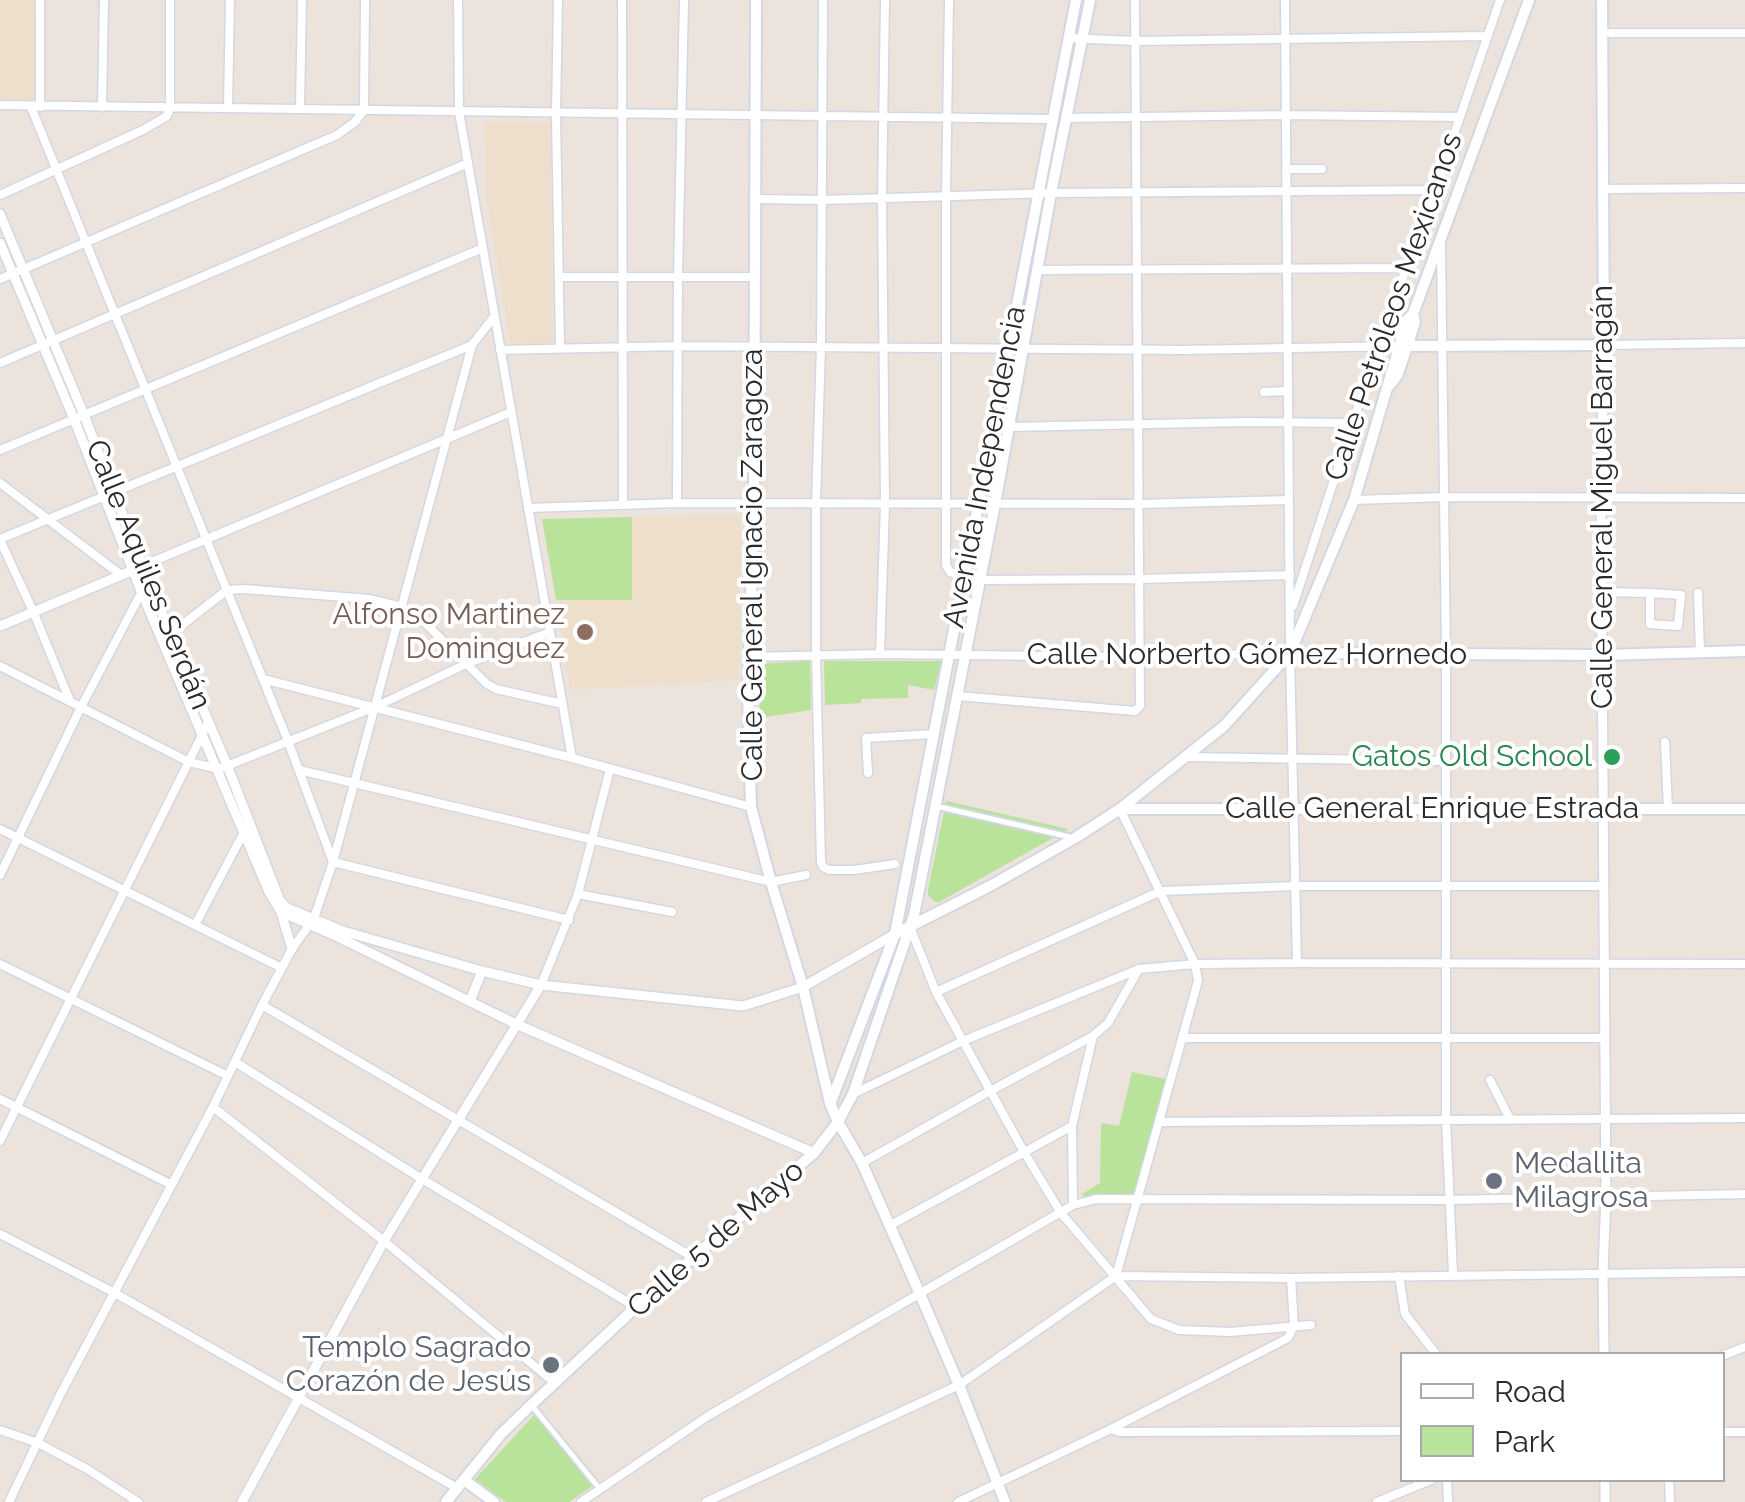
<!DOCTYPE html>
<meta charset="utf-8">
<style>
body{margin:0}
#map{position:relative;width:1745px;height:1502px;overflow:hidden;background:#ece4dc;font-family:Raleway,sans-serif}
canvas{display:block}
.legend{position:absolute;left:1400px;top:1352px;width:325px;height:130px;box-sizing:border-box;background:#fff;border:2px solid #aaa;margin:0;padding:12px 18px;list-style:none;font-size:30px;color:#2a2a2a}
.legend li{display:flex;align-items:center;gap:20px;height:50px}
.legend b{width:50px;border:2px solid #aaa}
</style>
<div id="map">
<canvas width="1745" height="1502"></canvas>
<ul class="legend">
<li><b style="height:12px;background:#fff"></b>Road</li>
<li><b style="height:28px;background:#b9e29a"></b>Park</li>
</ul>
</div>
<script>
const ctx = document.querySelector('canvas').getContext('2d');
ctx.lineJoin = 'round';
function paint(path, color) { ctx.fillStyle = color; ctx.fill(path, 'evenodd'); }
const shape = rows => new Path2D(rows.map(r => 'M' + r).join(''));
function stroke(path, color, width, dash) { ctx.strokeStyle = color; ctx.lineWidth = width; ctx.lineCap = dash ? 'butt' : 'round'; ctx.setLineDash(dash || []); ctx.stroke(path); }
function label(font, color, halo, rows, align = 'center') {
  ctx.font = font + ' Raleway,sans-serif'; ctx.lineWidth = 8; ctx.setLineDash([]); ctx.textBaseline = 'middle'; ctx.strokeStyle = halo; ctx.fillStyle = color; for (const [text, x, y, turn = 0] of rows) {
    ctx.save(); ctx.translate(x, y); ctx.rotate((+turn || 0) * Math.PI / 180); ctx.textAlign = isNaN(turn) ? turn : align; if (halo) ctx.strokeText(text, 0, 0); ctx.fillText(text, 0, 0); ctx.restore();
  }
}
paint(shape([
 [0,0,34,0,33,100,0,99],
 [485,121,551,123,553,344,511,345,486,197],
 [741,516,739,680,570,690,556,600,632,600,632,517]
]), '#eddfcc');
paint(shape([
 [632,517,632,600,556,600,542,519],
 [810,661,811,710,760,718,758,664],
 [824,661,942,661,934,690,908,685,908,698,861,699,861,703,825,705],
 [946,801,1069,829,939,902,934,901,928,895,928,890],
 [1132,1072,1166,1079,1136,1189,1132,1194,1085,1198,1082,1194,1100,1183,1101,1123,1119,1126],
 [534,1415,594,1485,569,1502,506,1502,475,1479]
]), '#b9e29a');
const pedestrian = shape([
 [936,806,1074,838],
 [533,1407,599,1488]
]);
const minor = shape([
 [458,0,459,112,572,758],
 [558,0,556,114,560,347],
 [622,0,623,505],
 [823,0,821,347,816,503,816,655,821,862,823,867,829,870,854,870,895,864],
 [949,0,946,196,946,565,950,572,964,578],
 [1285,0,1290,653,1297,963],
 [1602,33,1745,33],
 [1069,38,1135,41,1486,36],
 [0,105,1051,119],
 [31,107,288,741,333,862,569,920],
 [40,107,40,0],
 [102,107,104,0],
 [228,108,230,0],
 [300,108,302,0],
 [1067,118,1287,115,1459,117],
 [1288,169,1322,169],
 [1604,189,1745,188],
 [0,195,143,130,167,116,170,108,170,0],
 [754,199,822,200,1051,193,1435,190],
 [1441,244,1446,654,1446,1120,1453,1274],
 [1036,270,1405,268],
 [561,277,754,277],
 [0,279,337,135,355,122,364,110,365,0],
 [1604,345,1745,343],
 [500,350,678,346,1184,350,1399,346],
 [0,363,468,163],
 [1264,392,1288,391],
 [1008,427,1245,422,1352,423],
 [0,450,483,248],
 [0,483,121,575],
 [1354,500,1445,497,1745,498],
 [677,503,678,276,684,0],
 [528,508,677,503,1139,504,1288,500],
 [0,539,472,345],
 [0,540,33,611,70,701],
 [142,566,511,412],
 [980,580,1140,579,1290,575],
 [1602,592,1650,593,1681,595,1678,626,1650,624,1650,593],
 [1698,593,1700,652],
 [1293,606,1378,345,1435,190,1500,0],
 [163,640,227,590,244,589,369,599,402,607,418,616,487,684,496,689,562,704],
 [880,654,885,504,882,198,885,0],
 [749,657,880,654,1139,657,1289,653],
 [0,666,189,762,219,769,375,707,466,664,550,632],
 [263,679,572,758,751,807],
 [957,696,1135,711,1140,706,1135,0],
 [1665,742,1668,809],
 [1185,757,1446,761],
 [299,770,771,882,806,875],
 [868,773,866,738,933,734],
 [0,829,282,968],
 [0,875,81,707,148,580],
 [578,894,672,912],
 [195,925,244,832,247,831],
 [910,927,936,992,1024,1152,1061,1213,1151,1319,1179,1330,1230,1332,1311,1325],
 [0,964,228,1076],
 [541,985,578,894,610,769],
 [936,992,1161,891,1296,886,1603,886],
 [262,1005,694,1258],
 [1182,1038,1605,1038],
 [235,1062,422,1179,636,1307],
 [1490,1080,1510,1119],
 [853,1094,963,1041,1139,969,1195,964,1297,963,1745,964],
 [0,1099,170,1184],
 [213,1107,384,1241,555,1383],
 [1159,1122,1745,1118],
 [0,1141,208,723],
 [862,1163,990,1091,1093,1036],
 [1073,1205,1072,1126,1093,1036,1108,1023,1139,969],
 [889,1226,1072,1126],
 [0,1234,113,1292,457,1488],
 [1116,1276,1291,1278,1745,1272],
 [1116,1276,1198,981,1195,964,1120,809],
 [1399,1276,1405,1314,1436,1354],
 [1722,1356,1745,1347],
 [1111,1429,1120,1432,1402,1431],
 [0,1430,38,1443,87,1469,138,1502],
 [1722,1432,1745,1432],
 [1447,1480,1448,1502],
 [1669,1480,1670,1502],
 [9,1502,60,1395,213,1107,262,1005,292,949,314,918,333,862,472,345,493,318],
 [581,1502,708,1416,1073,1205,1096,1199,1449,1200,1745,1194],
 [706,1502,959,1385,1116,1276],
 [958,1502,1111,1429,1288,1338,1294,1325,1291,1278],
 [1377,1502,1431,1480]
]);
const tertiary = shape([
 [0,214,84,415,148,580,227,765,280,901,287,908,343,931,482,971,541,985,743,1006,803,987,895,934],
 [0,243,74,419,141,591,269,892,281,912,340,938,516,1024,814,1153],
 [0,626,136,569],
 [280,909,292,949],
 [470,1001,482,971],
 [1604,1354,1603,1272,1606,1195,1601,499,1604,345],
 [1605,1480,1605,1502],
 [242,1502,384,1241,541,985]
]);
const secondary = shape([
 [756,0,754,503,748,692,751,807,771,882,803,987,830,1103,838,1122,862,1163,920,1294,959,1385,1005,1502],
 [1399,346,1604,345,1602,0],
 [1389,386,1397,376,1407,347,1415,322,1413,314],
 [1290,653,1603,655,1745,651],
 [1121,809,1745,809],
 [895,934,990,886,1075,838,1120,809,1224,726,1290,653,1354,500,1407,320,1413,314,1529,0],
 [831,1102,895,934,1076,0],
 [464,1480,494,1502],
 [446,1502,501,1434,531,1405,636,1307,814,1153,838,1122,853,1094,914,915,995,504,1051,193,1090,0]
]);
stroke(pedestrian, '#d2d7e3', 9);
stroke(minor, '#d2d7e3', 11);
stroke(tertiary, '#d2d7e3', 12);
stroke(secondary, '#d2d7e3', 14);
stroke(pedestrian, '#fff', 5);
stroke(minor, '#fff', 8);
stroke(tertiary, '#fff', 9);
stroke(secondary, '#fff', 10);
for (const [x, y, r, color] of [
 [585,632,10,"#8d6e63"],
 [1612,757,10,"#2e9e5b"],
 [1494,1181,10,"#6b7280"],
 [551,1365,10,"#6b7280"]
]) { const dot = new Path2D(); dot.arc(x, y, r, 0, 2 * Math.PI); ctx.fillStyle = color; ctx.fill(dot); stroke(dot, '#fff', 4); }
label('30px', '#2a2a2a', '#fff', [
 ["Calle Petróleos Mexicanos",1394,307,-71],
 ["Avenida Independencia",985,467,-79],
 ["Calle General Miguel Barragán",1603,497,-90],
 ["Calle General Ignacio Zaragoza",753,565,-90],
 ["Calle Aquiles Serdán",148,575,68],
 ["Calle Norberto Gómez Hornedo",1247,655],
 ["Calle General Enrique Estrada",1432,809],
 ["Calle 5 de Mayo",716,1239,-41]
]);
label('30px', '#785e54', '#fff', [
 ["Alfonso Martinez",565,615],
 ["Dominguez",565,649]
], 'right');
label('30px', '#27864d', '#fff', [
 ["Gatos Old School",1592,757]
], 'right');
label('30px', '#5b616d', '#fff', [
 ["Medallita",1514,1164],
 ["Milagrosa",1514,1198],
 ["Templo Sagrado",531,1348,"right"],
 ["Corazón de Jesús",531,1382,"right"]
], 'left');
</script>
